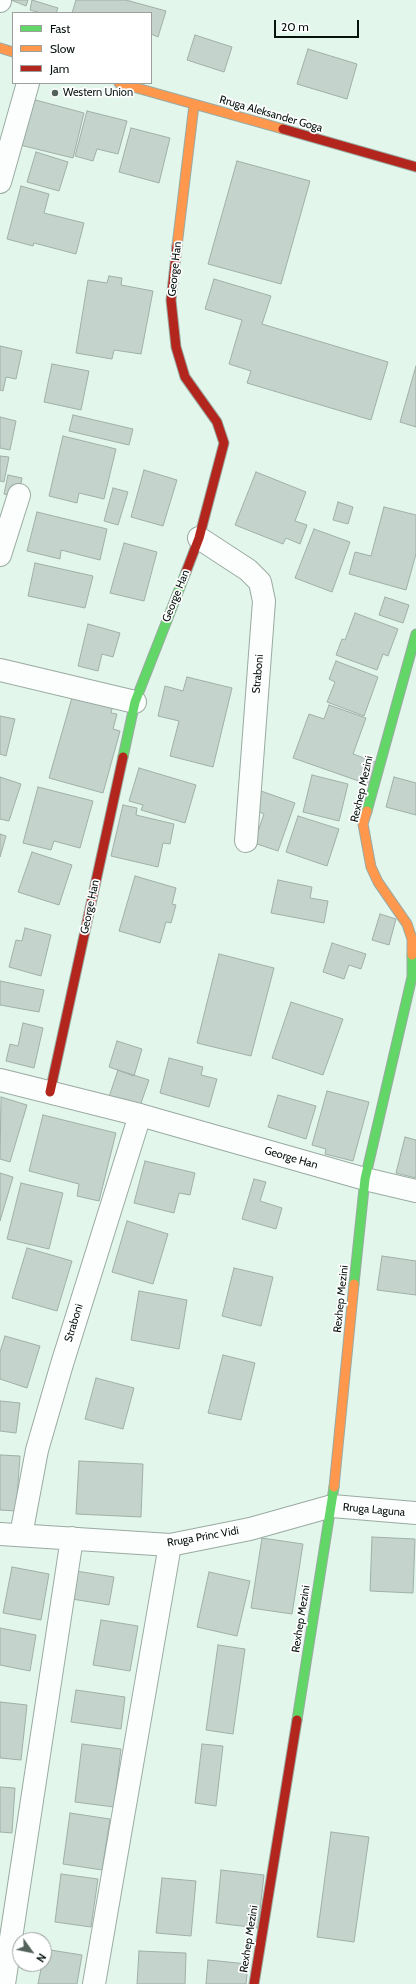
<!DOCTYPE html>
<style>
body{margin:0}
#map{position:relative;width:416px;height:1984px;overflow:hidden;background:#e2f6ec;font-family:Cabin,sans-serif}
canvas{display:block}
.legend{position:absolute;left:12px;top:12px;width:140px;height:72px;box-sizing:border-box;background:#fff;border:1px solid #9ba09e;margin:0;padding:5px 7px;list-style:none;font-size:12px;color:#06120d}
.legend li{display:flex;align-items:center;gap:8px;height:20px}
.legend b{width:20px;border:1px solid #9ba09e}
.north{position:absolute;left:12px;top:1932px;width:40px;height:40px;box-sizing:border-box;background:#fff;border:1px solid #9ba09e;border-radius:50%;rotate:123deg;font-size:11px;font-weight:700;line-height:16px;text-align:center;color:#06120d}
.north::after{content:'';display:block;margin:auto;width:14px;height:18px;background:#53625b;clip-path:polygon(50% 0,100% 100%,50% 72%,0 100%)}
.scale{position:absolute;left:274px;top:20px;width:85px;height:18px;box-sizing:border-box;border:2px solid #06120d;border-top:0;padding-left:5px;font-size:12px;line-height:14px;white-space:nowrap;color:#06120d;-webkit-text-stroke:3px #fff;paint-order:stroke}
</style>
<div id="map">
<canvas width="416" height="1984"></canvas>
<ul class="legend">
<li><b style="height:5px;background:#63d668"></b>Fast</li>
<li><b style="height:5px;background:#ff974d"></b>Slow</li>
<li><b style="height:5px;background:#b3261e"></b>Jam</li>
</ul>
<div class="north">N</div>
<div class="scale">20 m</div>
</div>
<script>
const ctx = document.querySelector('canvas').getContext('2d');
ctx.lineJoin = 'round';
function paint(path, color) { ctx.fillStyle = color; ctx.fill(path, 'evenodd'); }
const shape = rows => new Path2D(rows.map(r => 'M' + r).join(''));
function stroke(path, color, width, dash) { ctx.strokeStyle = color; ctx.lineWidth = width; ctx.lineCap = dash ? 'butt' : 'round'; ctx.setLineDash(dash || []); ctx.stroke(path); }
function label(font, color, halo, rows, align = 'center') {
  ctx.font = font + ' Cabin,sans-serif'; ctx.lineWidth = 3.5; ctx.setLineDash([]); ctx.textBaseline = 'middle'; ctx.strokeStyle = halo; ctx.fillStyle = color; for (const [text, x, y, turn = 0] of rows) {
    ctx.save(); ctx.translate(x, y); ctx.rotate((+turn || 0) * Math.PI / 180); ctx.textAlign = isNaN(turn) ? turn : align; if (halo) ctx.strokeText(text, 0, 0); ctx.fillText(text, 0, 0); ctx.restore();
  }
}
const building = shape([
 [11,0,28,0,26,6,11,0],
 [32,0,58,8,56,13,41,13,30,10,32,0],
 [76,0,126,0,166,11,158,37,151,34,151,13,72,13,76,0],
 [195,35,232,47,224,72,187,60,195,35],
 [308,49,357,64,347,99,297,84,308,49],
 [32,99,84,113,73,158,20,145,32,99],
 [87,111,127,121,118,154,97,149,93,161,75,156,87,111],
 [131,128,170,138,159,183,119,172,131,128],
 [36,152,68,162,59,191,27,182,36,152],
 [237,161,310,181,281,284,208,264,237,161],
 [21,186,49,194,44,213,84,223,76,254,34,243,33,246,7,239,21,186],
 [109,276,122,278,121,285,153,291,141,354,114,350,112,359,76,353,88,280,107,283,109,276],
 [214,279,271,296,262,324,388,362,371,420,247,383,251,371,229,364,242,320,205,309,214,279],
 [0,346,22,351,16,379,6,377,3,391,0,390,0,346],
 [52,364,89,371,81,410,44,402,52,364],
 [416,366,416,427,400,422,416,366],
 [73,415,133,429,129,445,69,431,73,415],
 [0,417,16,421,10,450,0,448,0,417],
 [63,436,116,449,104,499,79,493,77,503,49,496,63,436],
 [0,456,9,457,4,482,0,481,0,456],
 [144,470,177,480,163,526,131,517,144,470],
 [256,472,306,492,295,521,307,525,300,544,286,538,283,544,235,525,256,472],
 [8,475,22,478,18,497,4,494,8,475],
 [113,488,128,492,118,525,104,521,113,488],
 [338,502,353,507,348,524,333,520,338,502],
 [384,507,416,515,416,554,406,590,349,574,355,552,371,556,384,507],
 [37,512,107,529,100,560,61,550,60,559,27,551,37,512],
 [314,529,350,542,332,592,295,578,314,529],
 [124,543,157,552,144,601,110,593,124,543],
 [35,563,93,576,85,608,28,596,35,563],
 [385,597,409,605,403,623,379,615,385,597],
 [355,613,398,629,388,656,383,654,377,670,336,655,342,639,345,640,355,613],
 [88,624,120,633,113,657,102,654,98,671,78,666,88,624],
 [336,661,378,677,364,716,327,702,335,682,329,679,336,661],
 [187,677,232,688,213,767,170,756,179,721,158,716,165,686,183,691,187,677],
 [73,694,113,705,111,713,117,714,113,729,120,731,103,793,49,778,73,694],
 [329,705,366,718,353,754,378,763,370,785,293,758,309,714,324,719,329,705],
 [0,716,15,719,6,756,0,754,0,716],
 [139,768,196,785,185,823,141,810,143,805,129,801,139,768],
 [312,775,348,784,339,821,303,812,312,775],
 [0,777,21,784,9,821,0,819,0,777],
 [394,777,416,783,416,815,386,807,394,777],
 [38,787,93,801,80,848,54,841,51,850,23,843,38,787],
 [261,791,295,803,278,851,254,843,264,814,255,810,261,791],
 [123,805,137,808,136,815,174,824,170,844,163,843,158,867,111,856,123,805],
 [298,816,339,829,327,866,286,852,298,816],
 [0,834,6,836,0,857,0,834],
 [32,852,72,865,59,905,18,892,32,852],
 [135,876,176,888,172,904,176,905,171,923,166,922,160,943,119,931,135,876],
 [278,880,312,887,310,898,328,901,324,923,271,913,278,880],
 [380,914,396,919,389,945,372,940,380,914],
 [25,928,51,935,41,976,9,967,16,940,22,941,25,928],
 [332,943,366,954,361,969,349,965,344,979,323,972,332,943],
 [219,954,274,968,251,1056,197,1043,219,954],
 [0,981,44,990,39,1012,0,1005,0,981],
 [291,1002,343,1019,323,1075,272,1058,291,1002],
 [23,1023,43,1028,34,1068,6,1061,10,1044,18,1046,23,1023],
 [117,1041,142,1049,134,1076,109,1067,117,1041],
 [169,1058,203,1067,201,1075,217,1079,209,1107,160,1093,169,1058],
 [118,1070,149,1080,139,1109,108,1100,118,1070],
 [327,1091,369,1102,353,1161,325,1154,326,1149,312,1145,327,1091],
 [278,1095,316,1106,306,1139,268,1127,278,1095],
 [1,1097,27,1105,10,1162,0,1159,1,1097],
 [43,1115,116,1133,99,1201,77,1196,79,1184,29,1171,43,1115],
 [405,1137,416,1140,416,1178,396,1173,405,1137],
 [145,1161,195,1173,190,1195,179,1193,174,1213,134,1203,145,1161],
 [0,1173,13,1177,0,1221,0,1173],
 [254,1179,266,1182,260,1201,282,1208,276,1229,242,1219,254,1179],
 [21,1183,63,1193,49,1249,7,1239,21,1183],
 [127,1221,168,1234,153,1284,112,1272,127,1221],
 [27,1248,72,1261,57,1311,12,1298,27,1248],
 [382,1256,416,1261,416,1295,377,1290,382,1256],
 [234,1268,273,1277,261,1326,222,1316,234,1268],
 [139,1291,187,1300,179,1349,131,1340,139,1291],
 [5,1336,40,1346,27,1388,0,1379,0,1352,5,1336],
 [223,1355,255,1363,241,1420,208,1413,223,1355],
 [96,1378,134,1388,123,1429,85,1419,96,1378],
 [0,1401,20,1403,16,1433,0,1431,0,1401],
 [0,1455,20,1456,16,1511,0,1510,0,1455],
 [79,1461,143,1464,141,1517,76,1514,79,1461],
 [372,1537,415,1539,413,1593,370,1591,372,1537],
 [262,1538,303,1544,292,1614,251,1608,262,1538],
 [12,1567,49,1574,41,1620,3,1613,12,1567],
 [76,1571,114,1577,109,1605,72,1599,76,1571],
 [209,1572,250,1581,237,1636,197,1627,209,1572],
 [101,1620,138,1626,130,1671,93,1665,101,1620],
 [0,1628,36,1635,30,1671,0,1665,0,1628],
 [218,1645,245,1649,233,1734,206,1730,218,1645],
 [76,1690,125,1697,121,1729,71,1722,76,1690],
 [0,1702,27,1705,21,1760,0,1758,0,1702],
 [82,1744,121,1749,114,1807,75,1802,82,1744],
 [202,1744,223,1746,216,1806,195,1803,202,1744],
 [0,1787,15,1788,12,1833,0,1832,0,1787],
 [70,1813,110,1819,102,1870,63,1864,70,1813],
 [331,1832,369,1837,354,1942,317,1937,331,1832],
 [221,1870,264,1875,258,1928,216,1923,221,1870],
 [61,1874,98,1879,91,1927,55,1922,61,1874],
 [162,1878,196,1881,191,1936,156,1933,162,1878],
 [44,1949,82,1955,77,1984,38,1984,42,1964,44,1964,44,1949],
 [139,1951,186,1953,185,1984,137,1984,139,1951],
 [208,1960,248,1964,246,1984,206,1984,208,1960]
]);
paint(building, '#c4d3cc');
stroke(building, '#a0b0a8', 1);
const street = shape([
 [0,1,0,0],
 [0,182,28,83],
 [199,538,248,570,260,582,264,601,246,841],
 [0,555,19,495],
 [0,670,135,702],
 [0,1080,140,1115,365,1179,416,1191],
 [0,1534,170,1545,250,1529,332,1506,416,1513],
 [21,1535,37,1450,62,1364,140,1115],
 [4,1984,72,1538],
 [94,1984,170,1545]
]);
const fast = shape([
 [123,757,135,702,186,572],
 [367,811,416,634],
 [354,1284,365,1179,412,977,412,955],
 [297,1720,334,1487]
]);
const slow = shape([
 [0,48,13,52],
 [119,83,283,129],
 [177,246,194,105],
 [367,811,363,824,371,867,378,882,407,924,412,939,412,955],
 [334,1487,354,1284]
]);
const jam = shape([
 [283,129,416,167],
 [177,246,171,300,176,347,185,377,217,422,224,443,199,538,186,572],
 [50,1092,123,757],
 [254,1984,297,1720]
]);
stroke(street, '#9aaaa2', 24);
stroke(fast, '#9aaaa2', 11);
stroke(slow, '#9aaaa2', 11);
stroke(jam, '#9aaaa2', 11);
stroke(street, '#fbfefc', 22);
stroke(fast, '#63d668', 9);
stroke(slow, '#ff974d', 9);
stroke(jam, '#b3261e', 9);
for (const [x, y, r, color] of [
 [55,93,4,"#53625b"]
]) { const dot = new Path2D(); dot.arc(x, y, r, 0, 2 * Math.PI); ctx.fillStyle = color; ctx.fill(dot); stroke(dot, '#fff', 1.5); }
label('11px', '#06120d', '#fff', [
 ["Western Union",63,93]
], 'left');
label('11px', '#06120d', '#fff', [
 ["Rruga Aleksander Goga",271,114,16],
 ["George Han",175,269,-84],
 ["George Han",176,596,-68],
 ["Straboni",258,674,-85],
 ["Rexhep Mezini",362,789,-77],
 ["George Han",90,907,-78],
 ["George Han",291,1158,16],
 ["Rexhep Mezini",341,1299,-84],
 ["Straboni",74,1323,-73],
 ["Rruga Laguna",374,1510,5],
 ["Rruga Princ Vidi",203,1537,-10],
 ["Rexhep Mezini",301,1619,-81],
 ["Rexhep Mezini",249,1939,-81]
]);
</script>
